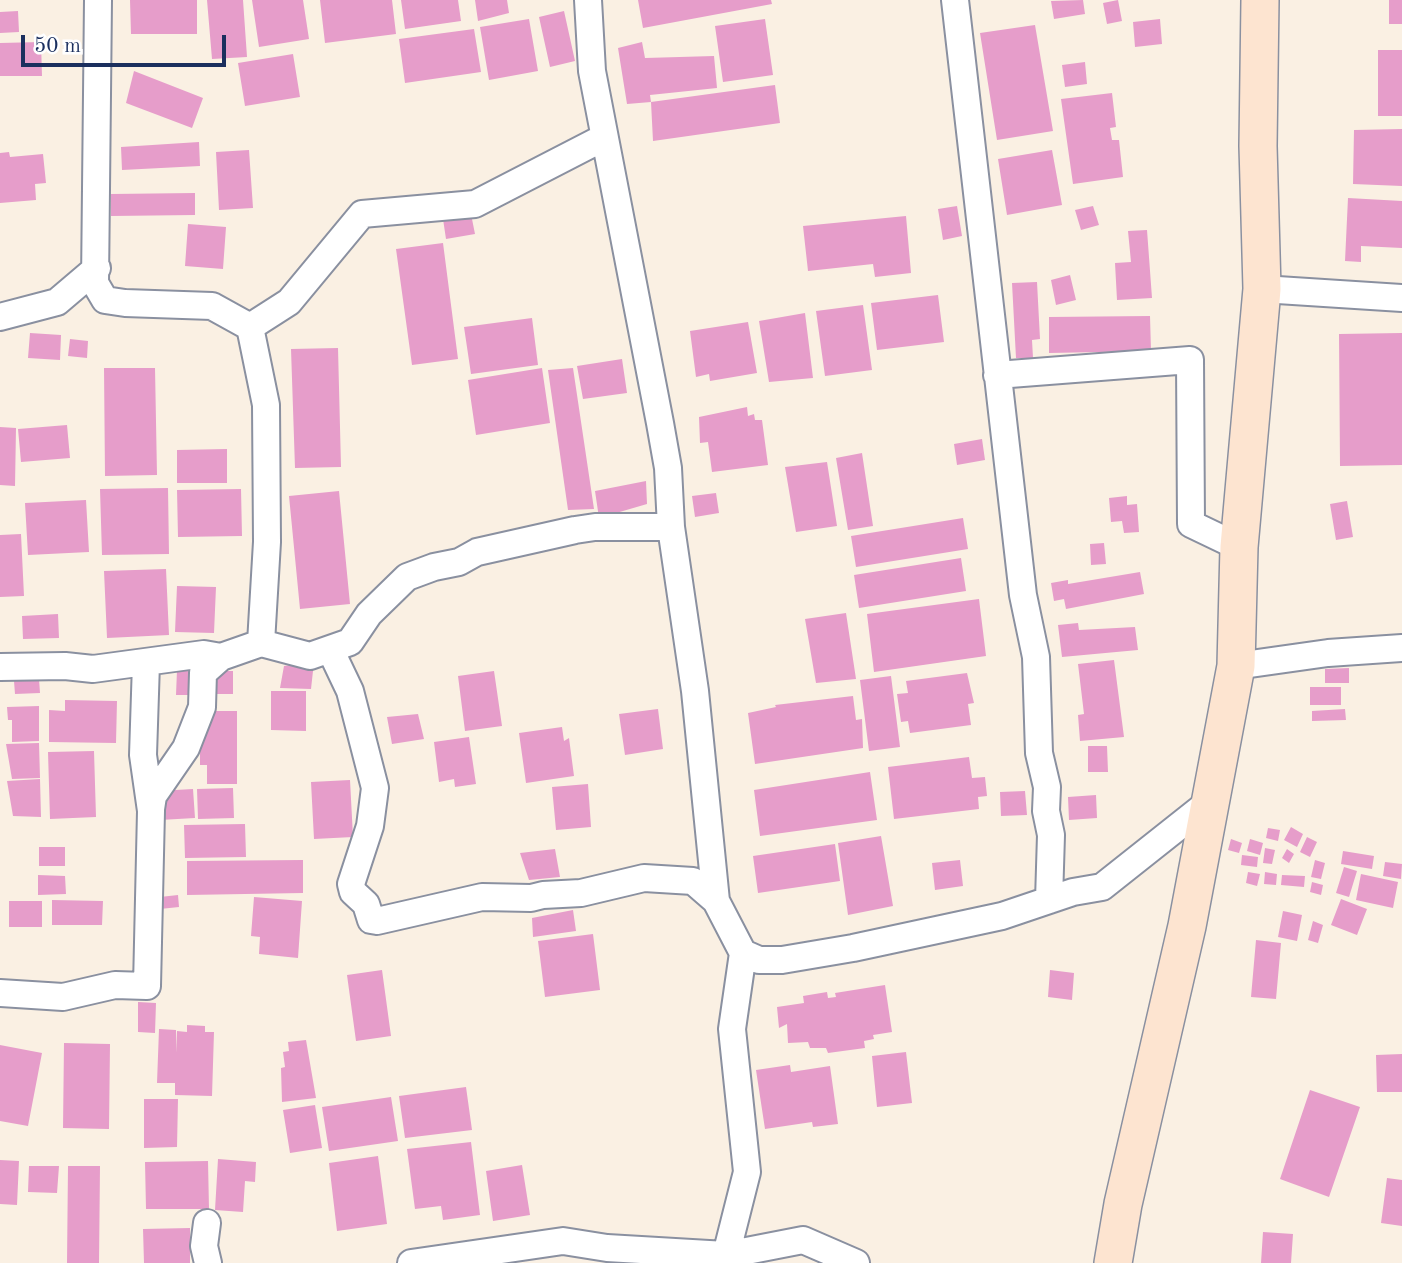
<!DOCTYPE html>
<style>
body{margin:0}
#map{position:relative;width:1402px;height:1263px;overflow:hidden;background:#faf0e3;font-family:"Old Standard TT",serif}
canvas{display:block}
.scale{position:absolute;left:21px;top:35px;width:205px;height:32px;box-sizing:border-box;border:4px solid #1b2f5e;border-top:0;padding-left:9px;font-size:21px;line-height:24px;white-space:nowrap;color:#1b2f5e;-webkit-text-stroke:5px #fff;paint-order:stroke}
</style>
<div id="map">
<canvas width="1402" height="1263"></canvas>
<div class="scale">50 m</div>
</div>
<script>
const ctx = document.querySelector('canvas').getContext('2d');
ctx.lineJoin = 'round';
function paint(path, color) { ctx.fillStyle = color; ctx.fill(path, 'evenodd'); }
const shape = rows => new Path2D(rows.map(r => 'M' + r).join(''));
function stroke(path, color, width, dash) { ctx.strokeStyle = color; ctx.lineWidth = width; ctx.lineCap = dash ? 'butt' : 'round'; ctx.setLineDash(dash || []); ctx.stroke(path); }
paint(shape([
 [130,0,197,0,197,34,131,34],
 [207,0,243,0,247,57,212,59],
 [252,0,303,0,309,39,259,47],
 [320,0,392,0,396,34,325,43],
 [401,0,458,0,461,21,405,29],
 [475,0,507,0,509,13,478,21],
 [638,0,771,0,772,4,643,28],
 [1083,0,1085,14,1054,19,1051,1],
 [1118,0,1122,21,1107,24,1103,3],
 [1389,0,1402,0,1402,24,1389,24],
 [18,11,19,32,0,33,0,12],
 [564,11,575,61,550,67,539,17],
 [529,19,538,71,489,80,480,27],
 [765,19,773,75,723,82,715,26],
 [1160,19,1162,44,1135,47,1133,22],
 [1035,25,1053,131,997,140,980,33],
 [474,29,481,72,405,83,399,39],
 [41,42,42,76,0,76,0,43],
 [642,42,645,58,714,56,717,88,650,95,651,102,627,104,618,48],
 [1378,50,1402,50,1402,116,1378,116],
 [293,54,300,97,245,106,238,63],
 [1085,62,1087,84,1065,87,1062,65],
 [134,71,203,98,192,128,126,103],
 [775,85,780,123,653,141,651,102],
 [1112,93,1116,127,1110,128,1112,140,1119,140,1123,177,1073,184,1061,99],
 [1402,129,1402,186,1353,184,1354,130],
 [199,142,200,166,122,170,121,147],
 [249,150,253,208,219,210,216,152],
 [1052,150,1062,205,1007,215,998,159],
 [9,152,10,157,43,154,46,183,35,184,36,200,0,203,0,153],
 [195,193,195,215,111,216,111,194],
 [1348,198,1402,201,1402,248,1361,246,1361,262,1345,261],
 [957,206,962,236,943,240,938,209],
 [1093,206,1099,225,1081,230,1075,210],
 [471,214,475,234,446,239,443,219],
 [906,216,911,273,875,277,873,264,808,271,803,226],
 [188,224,226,227,223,269,185,266],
 [1147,230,1152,298,1117,300,1115,263,1131,262,1128,231],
 [443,243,458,359,412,365,396,249],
 [1070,275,1076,300,1056,305,1051,280],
 [1037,282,1040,339,1032,340,1033,358,1016,358,1012,283],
 [938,295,944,342,877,350,871,303],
 [863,305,872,370,825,376,816,311],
 [805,313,813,378,769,382,759,321],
 [1150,316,1151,351,1049,353,1049,317],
 [532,318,538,365,471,374,464,327],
 [748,322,757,373,710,381,709,374,696,377,690,331],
 [30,333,61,335,60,360,28,358],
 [1402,333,1402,465,1340,466,1339,334],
 [70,339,88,341,87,358,68,356],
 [338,348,341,467,295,468,291,349],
 [622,359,627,393,583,399,577,366],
 [104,368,155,368,157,475,105,476],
 [542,368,550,423,476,435,468,380],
 [573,368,594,509,568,510,548,370],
 [747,407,748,416,754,414,755,420,762,420,768,465,712,472,708,442,700,443,699,417],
 [67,425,70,458,21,462,18,429],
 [0,427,16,428,15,486,0,485],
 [982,439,985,460,957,465,954,444],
 [227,449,227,483,177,483,177,450],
 [862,453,873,526,848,530,836,458],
 [827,462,837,526,796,532,785,467],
 [646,481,647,504,599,518,595,491],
 [168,488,169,554,102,555,100,489],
 [241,489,242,536,178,537,177,490],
 [339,491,350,604,300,609,289,496],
 [716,493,719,513,695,517,692,496],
 [1127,496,1127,505,1137,504,1139,532,1124,533,1122,521,1111,522,1109,498],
 [86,500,89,552,28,555,25,503],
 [1347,501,1353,537,1336,540,1330,504],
 [963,518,968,549,856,567,851,536],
 [21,534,24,596,0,597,0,535],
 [1104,543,1106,564,1091,565,1090,544],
 [961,558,966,591,859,608,854,575],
 [166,569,169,635,107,638,104,571],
 [1140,572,1144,594,1066,609,1064,599,1054,601,1051,583,1068,580,1068,584],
 [177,586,216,587,214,633,175,632],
 [979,599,986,656,874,672,867,614],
 [846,613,856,679,816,683,805,619],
 [58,614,59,638,23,639,22,616],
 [1078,623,1079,630,1135,627,1138,650,1062,657,1058,625],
 [1114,660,1124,737,1080,741,1078,715,1084,714,1078,664],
 [314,662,311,689,280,688,284,666],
 [1349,668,1349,683,1325,683,1325,669],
 [177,670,195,671,194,695,176,695],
 [208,671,233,671,233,694,208,694],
 [494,671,502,726,465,731,458,676],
 [967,673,974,703,968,704,971,725,910,733,908,721,901,722,897,694,908,693,906,681],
 [891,676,900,747,869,751,860,680],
 [39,679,40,693,15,694,14,681],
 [1310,687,1341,687,1341,705,1310,705],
 [271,691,306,691,306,731,271,730],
 [853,696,856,720,862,719,863,748,755,764,748,713,776,707,775,705],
 [65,700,117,701,116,743,49,742,49,710,65,711],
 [39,706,39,741,12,742,12,720,8,720,7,707],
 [658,709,663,749,625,755,619,714],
 [1345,709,1346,720,1312,721,1312,711],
 [200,711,237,711,237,784,207,784,207,765,200,765],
 [418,714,424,739,392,744,387,717],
 [562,727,564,741,569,738,574,776,526,783,519,733],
 [469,737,476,784,455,787,454,779,439,782,434,742],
 [39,743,40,778,12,779,6,744],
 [1088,746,1107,746,1108,772,1088,772],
 [94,751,96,817,50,819,48,752],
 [969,757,972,778,985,777,987,796,978,797,979,809,894,819,888,767],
 [870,772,877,820,760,836,754,790],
 [40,779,41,817,13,816,7,781],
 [350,780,353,837,314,839,311,782],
 [588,784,591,827,556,830,552,787],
 [233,788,234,818,198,819,197,789],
 [193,789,195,818,160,820,158,791],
 [1025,791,1027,815,1001,816,1000,792],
 [1096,795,1097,818,1069,820,1068,797],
 [245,824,246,857,185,858,184,825],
 [1291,827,1303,834,1297,847,1284,840],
 [1268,828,1280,830,1278,841,1266,838],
 [881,836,893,906,848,915,838,843],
 [1307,837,1317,842,1310,857,1300,852],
 [1231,839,1242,843,1239,853,1228,850],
 [1250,839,1263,843,1260,855,1247,851],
 [835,844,840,881,758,893,753,856],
 [39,847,65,847,65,866,39,866],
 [1265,848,1275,850,1272,864,1263,863],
 [555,849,560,877,529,880,520,853],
 [1287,849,1294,854,1289,863,1282,858],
 [1343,851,1374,856,1372,869,1341,864],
 [1242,855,1258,857,1257,867,1241,865],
 [303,860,303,893,187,895,187,861],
 [960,860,963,886,935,890,932,863],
 [1315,860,1325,863,1321,879,1311,877],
 [1385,862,1402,864,1401,879,1383,876],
 [1344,867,1357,871,1349,897,1336,893],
 [1248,872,1260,874,1257,886,1246,883],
 [1265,872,1277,874,1276,885,1264,884],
 [1361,874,1398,882,1393,908,1356,900],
 [38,875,65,876,66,894,38,895],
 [1282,875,1305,876,1304,887,1281,885],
 [1312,882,1323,885,1321,895,1310,892],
 [178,895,179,907,160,909,160,897],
 [254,897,302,901,298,958,259,954,260,937,251,936],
 [1341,899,1367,909,1357,935,1331,925],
 [52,900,103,901,102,925,52,925],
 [9,901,42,901,42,927,9,927],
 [573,910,576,931,533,937,532,918],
 [1283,911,1302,915,1297,941,1278,937],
 [1313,921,1323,925,1318,943,1308,940],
 [593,934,600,990,545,997,538,941],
 [1256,940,1281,943,1276,999,1251,997],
 [382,970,391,1036,356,1041,347,975],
 [1050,970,1074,973,1072,1000,1048,997],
 [885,985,892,1032,873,1035,874,1039,864,1041,865,1048,828,1053,826,1048,810,1048,808,1042,788,1043,787,1024,779,1028,777,1007,804,1003,803,996,827,992,828,998,836,997,835,993],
 [138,1002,156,1003,155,1033,138,1032],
 [187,1025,205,1026,205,1032,214,1032,212,1096,175,1095,175,1083,157,1083,159,1029,176,1030,176,1053,177,1031,187,1032],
 [306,1040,316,1098,282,1102,281,1068,285,1067,283,1052,289,1051,288,1042],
 [64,1043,110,1044,109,1129,63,1128],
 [0,1045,42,1053,28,1126,0,1121],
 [906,1052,912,1103,877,1107,872,1056],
 [1402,1054,1402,1092,1377,1092,1376,1055],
 [790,1065,791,1072,830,1066,838,1124,813,1127,812,1122,765,1129,756,1070],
 [466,1087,472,1130,405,1138,399,1096],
 [1310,1090,1360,1107,1329,1197,1280,1179],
 [391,1097,398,1141,329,1151,322,1107],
 [144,1099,178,1099,177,1147,144,1148],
 [315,1105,322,1148,290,1153,283,1110],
 [471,1142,480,1215,443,1220,441,1206,415,1209,407,1149],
 [378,1156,387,1224,337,1231,329,1163],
 [218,1159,256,1162,255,1182,245,1181,243,1212,215,1210],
 [0,1160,19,1161,17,1205,0,1204],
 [208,1161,209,1209,146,1209,145,1162],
 [522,1165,530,1215,493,1221,486,1171],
 [29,1166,59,1166,57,1193,28,1192],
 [68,1166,100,1166,99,1263,67,1263],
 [1387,1178,1402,1180,1402,1226,1381,1223],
 [190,1228,190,1263,144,1263,143,1229],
 [1263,1232,1293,1234,1291,1263,1261,1263]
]), '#e69dca');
const street = shape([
 [98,0,95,283,105,300,125,303,212,306,250,327,266,405,267,542,261,643],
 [955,0,1023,595,1036,657,1039,753,1047,787,1046,811,1051,835,1049,900],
 [1262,289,1402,298],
 [0,317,57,302,97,268],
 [250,327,289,302,362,214,475,204,603,138],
 [997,375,1190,360,1191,524,1239,547],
 [671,527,695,691,716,901],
 [330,649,350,691,375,788,370,826,351,884,353,892,366,904,371,920,377,921,482,897,531,898,543,895,581,893,644,878,693,881,716,901,743,953,759,960,782,960,853,948,1002,916,1073,892,1102,887,1213,799],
 [1236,666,1328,653,1402,648],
 [0,667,65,666,93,669,204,654,221,657,261,643,310,656,350,642,369,614,407,577,434,567,459,562,477,552,575,530,595,527,671,527,668,468,660,423,592,71,588,0],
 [151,809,153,796,186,748,202,707,203,673,221,657],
 [0,993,63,997,115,985,147,986,151,811,143,755,146,663],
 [207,1223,204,1246,208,1263],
 [726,1255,747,1172,732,1029,743,953],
 [411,1263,563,1241,607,1248,726,1255,803,1240,856,1263]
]);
const secondary = shape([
 [1113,1263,1123,1204,1187,926,1236,666,1239,547,1262,289,1258,146,1260,0]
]);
stroke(street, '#8a90a0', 30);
stroke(secondary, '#8a90a0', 40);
stroke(street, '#fff', 26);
stroke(secondary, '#fde4d0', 37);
</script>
